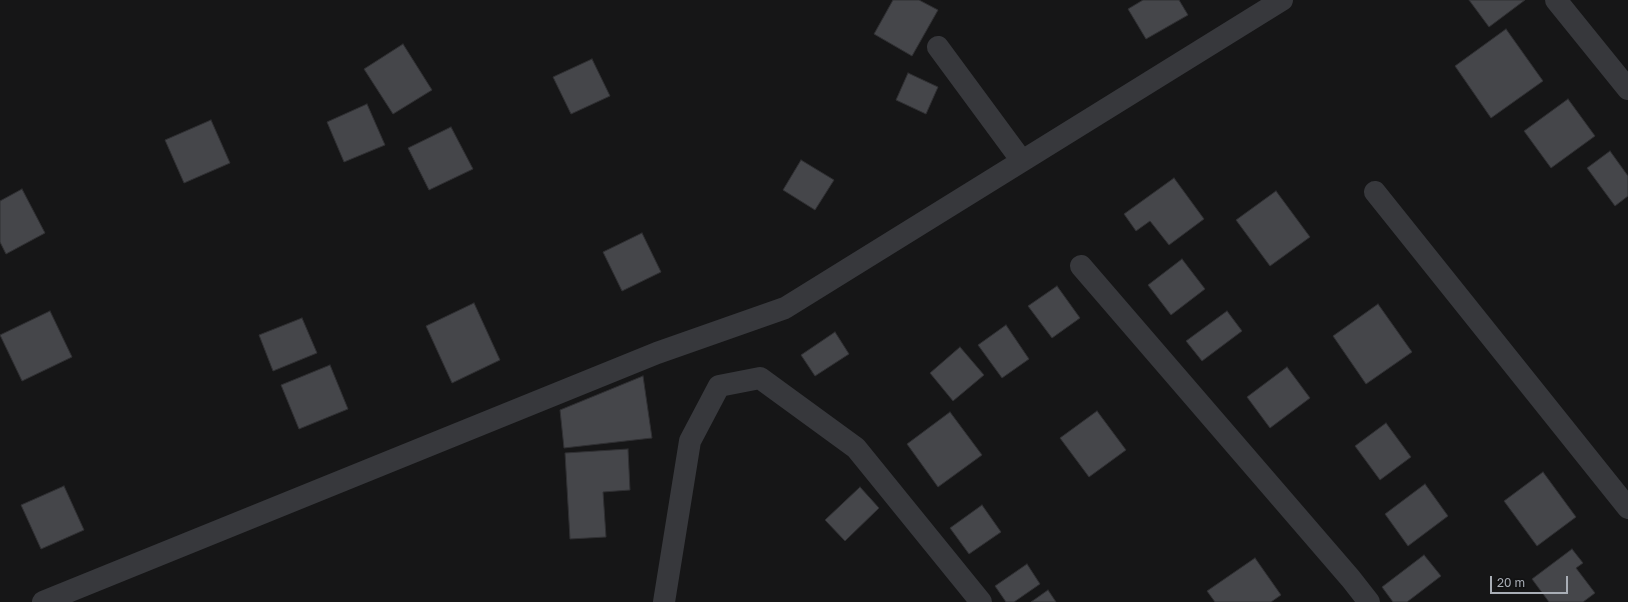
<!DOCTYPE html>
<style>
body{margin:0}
#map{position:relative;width:1628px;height:602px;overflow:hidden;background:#161617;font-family:"Golos Text",sans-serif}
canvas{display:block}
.scale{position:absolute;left:1490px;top:576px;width:78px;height:18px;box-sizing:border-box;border:2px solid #a9aeb6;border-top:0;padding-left:5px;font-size:12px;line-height:14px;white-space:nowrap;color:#a9aeb6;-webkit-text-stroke:3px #111112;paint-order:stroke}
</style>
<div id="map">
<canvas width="1628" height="602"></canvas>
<div class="scale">20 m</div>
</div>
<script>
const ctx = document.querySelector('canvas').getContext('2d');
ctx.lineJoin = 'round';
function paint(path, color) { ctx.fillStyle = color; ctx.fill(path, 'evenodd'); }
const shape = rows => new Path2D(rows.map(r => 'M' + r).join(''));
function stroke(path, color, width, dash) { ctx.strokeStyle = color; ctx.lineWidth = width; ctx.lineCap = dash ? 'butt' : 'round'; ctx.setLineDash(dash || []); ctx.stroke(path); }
const building = shape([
 [893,0,919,0,938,10,912,56,874,34,893,0],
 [1143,0,1179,0,1188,15,1146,39,1128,9,1143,0],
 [1469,0,1525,0,1489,27,1469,0],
 [1506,29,1543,81,1491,118,1455,66,1506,29],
 [403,44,432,90,393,114,364,69,403,44],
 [592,59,610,96,571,114,553,77,592,59],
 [908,73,938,87,926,114,896,100,908,73],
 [1568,99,1595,136,1551,168,1524,131,1568,99],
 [367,104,385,145,344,162,327,122,367,104],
 [211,120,230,163,184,183,165,140,211,120],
 [451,127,473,169,429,190,408,148,451,127],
 [1610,151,1628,176,1628,196,1615,206,1587,168,1610,151],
 [801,160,834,180,815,210,783,190,801,160],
 [1174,178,1204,219,1169,245,1150,221,1136,231,1124,214,1174,178],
 [22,189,45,233,6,254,0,242,0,201,22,189],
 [1276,191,1310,237,1270,266,1236,220,1276,191],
 [642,233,661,272,622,291,603,252,642,233],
 [1182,259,1205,289,1171,315,1148,285,1182,259],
 [1057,286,1080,318,1052,338,1028,306,1057,286],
 [474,303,500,360,452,383,426,326,474,303],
 [1378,304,1412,352,1366,384,1333,336,1378,304],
 [50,311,72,357,22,381,0,335,50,311],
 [1227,311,1242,331,1202,361,1186,341,1227,311],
 [302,318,317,353,273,371,259,335,302,318],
 [1006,325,1029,359,1002,378,978,345,1006,325],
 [835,332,849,354,815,376,801,355,835,332],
 [960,347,984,375,953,401,930,373,960,347],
 [330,365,348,409,299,429,281,385,330,365],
 [1287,367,1310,398,1270,428,1247,397,1287,367],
 [643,376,652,438,564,448,560,410,643,376],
 [1097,411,1126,450,1089,477,1060,438,1097,411],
 [950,412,982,455,938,487,907,444,950,412],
 [1386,423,1411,457,1380,480,1355,446,1386,423],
 [628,449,630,490,603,492,606,537,570,539,565,453,628,449],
 [1543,472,1576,517,1537,546,1504,501,1543,472],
 [1425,484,1448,516,1408,546,1385,514,1425,484],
 [64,486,84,530,41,549,21,505,64,486],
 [860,487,879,508,845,541,825,520,860,487],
 [982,505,1001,532,969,554,950,528,982,505],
 [1572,549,1583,563,1576,568,1595,593,1583,602,1549,602,1532,579,1572,549],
 [1424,555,1441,576,1407,602,1393,602,1382,587,1424,555],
 [1255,558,1281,595,1271,602,1215,602,1207,591,1255,558],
 [1027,564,1040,584,1014,602,1006,602,995,586,1027,564],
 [1048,590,1056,602,1031,602,1048,590]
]);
paint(building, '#45464a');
stroke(building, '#303033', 1);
stroke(shape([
 [1556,0,1628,89],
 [938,47,1022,161],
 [1375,192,1628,508],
 [1081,266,1351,579,1369,602],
 [43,602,657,353,785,308,1282,0],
 [664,602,690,441,719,386,760,378,856,448,981,602]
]), '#37383c', 22);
</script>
